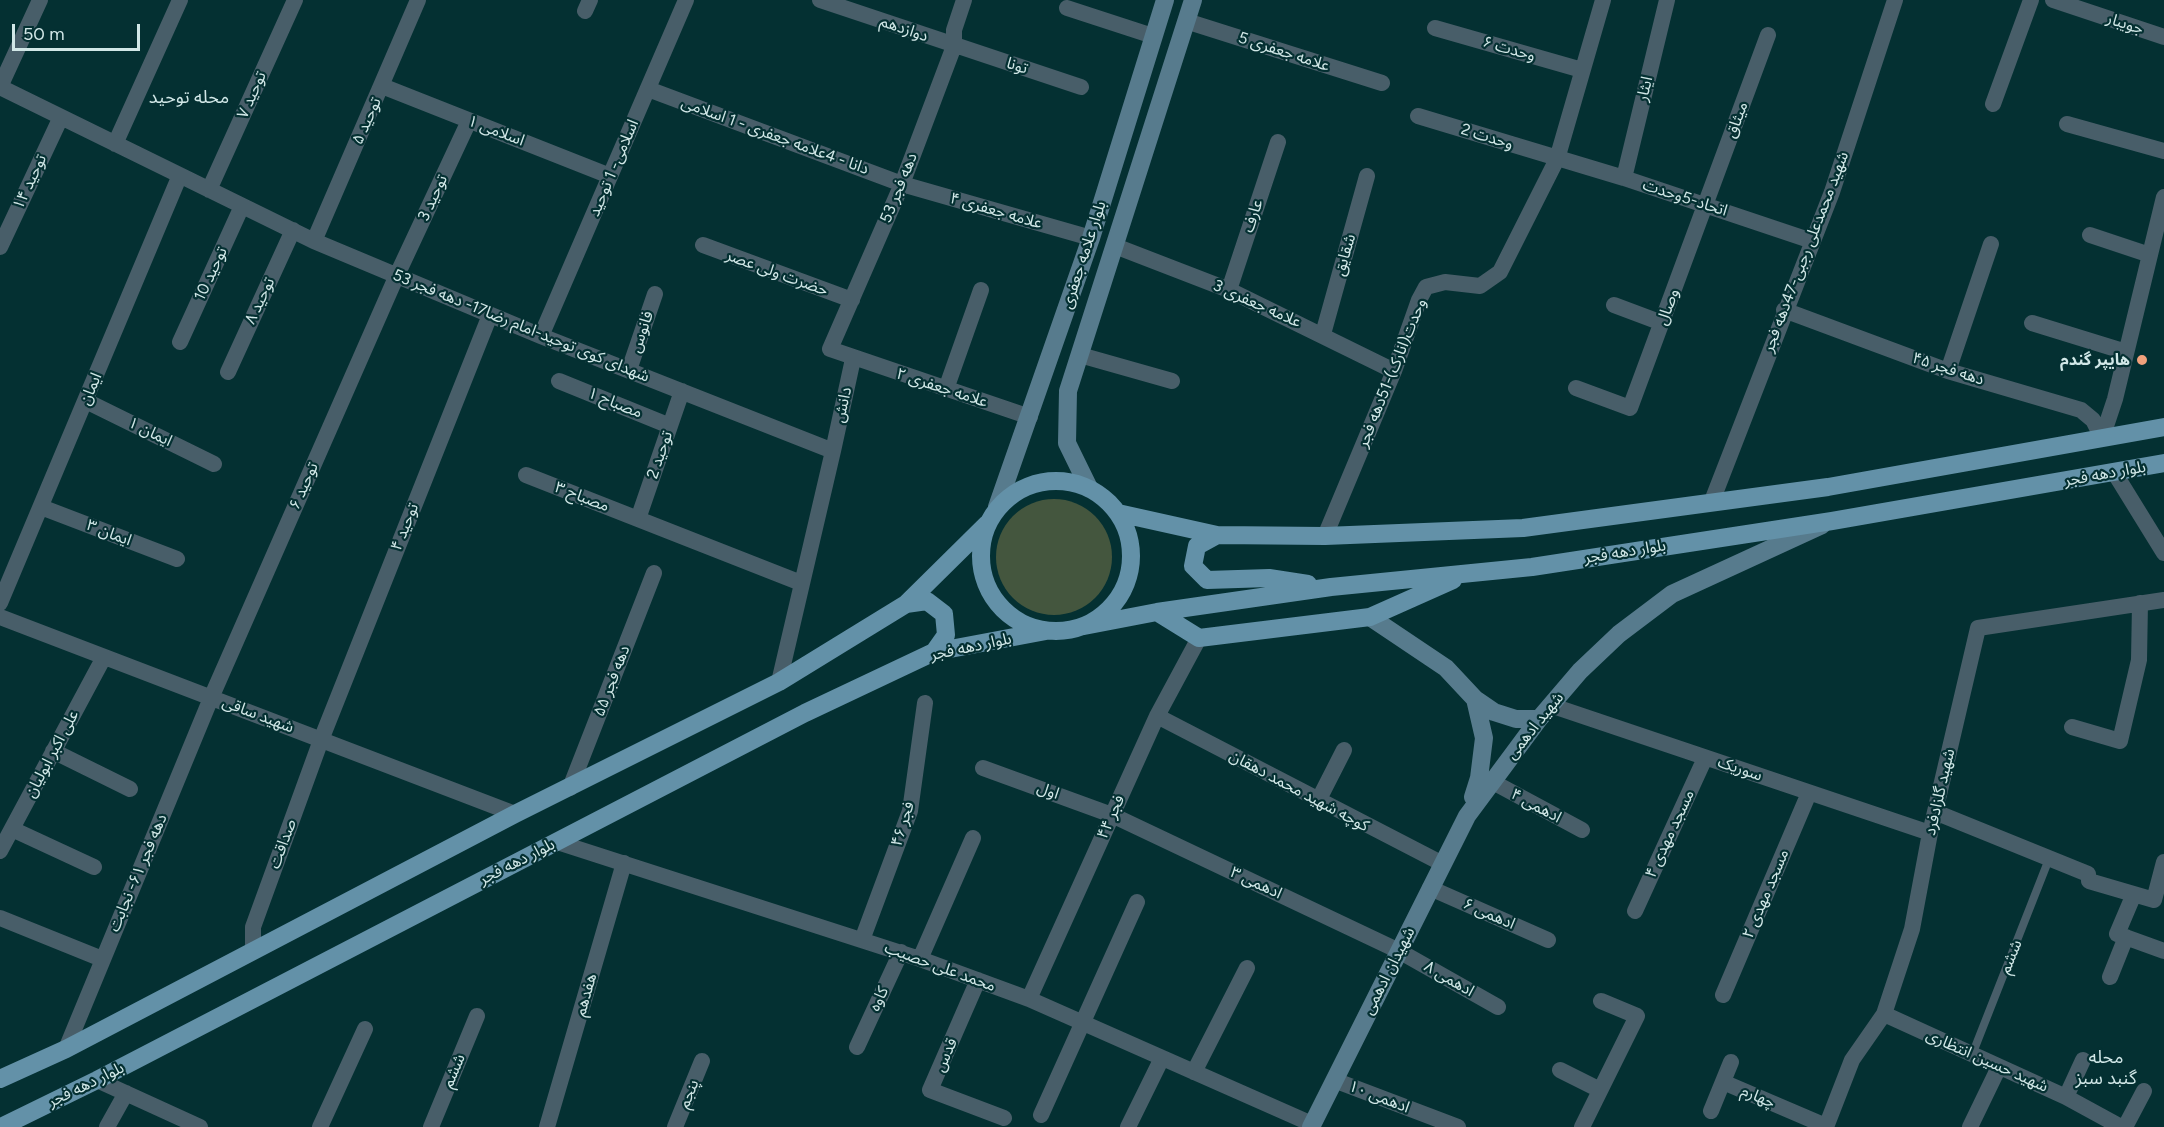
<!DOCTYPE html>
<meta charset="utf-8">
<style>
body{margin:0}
#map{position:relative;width:2164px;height:1127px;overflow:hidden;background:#043032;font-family:Figtree,sans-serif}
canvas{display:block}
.scale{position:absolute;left:12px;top:24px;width:128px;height:27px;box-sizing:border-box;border:3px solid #d1e7e7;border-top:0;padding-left:8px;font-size:18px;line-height:21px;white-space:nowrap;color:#d1e7e7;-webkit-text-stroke:4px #043032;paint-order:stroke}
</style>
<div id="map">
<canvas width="2164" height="1127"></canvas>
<div class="scale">50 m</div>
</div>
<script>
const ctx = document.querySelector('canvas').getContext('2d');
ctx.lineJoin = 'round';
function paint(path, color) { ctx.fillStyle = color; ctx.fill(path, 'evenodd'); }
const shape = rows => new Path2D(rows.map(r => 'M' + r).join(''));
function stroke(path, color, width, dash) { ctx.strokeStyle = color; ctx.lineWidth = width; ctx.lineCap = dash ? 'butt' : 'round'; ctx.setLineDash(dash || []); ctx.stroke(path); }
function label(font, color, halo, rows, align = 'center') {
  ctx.font = font + ' Figtree,"Noto Sans Arabic",sans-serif'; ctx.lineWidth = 4.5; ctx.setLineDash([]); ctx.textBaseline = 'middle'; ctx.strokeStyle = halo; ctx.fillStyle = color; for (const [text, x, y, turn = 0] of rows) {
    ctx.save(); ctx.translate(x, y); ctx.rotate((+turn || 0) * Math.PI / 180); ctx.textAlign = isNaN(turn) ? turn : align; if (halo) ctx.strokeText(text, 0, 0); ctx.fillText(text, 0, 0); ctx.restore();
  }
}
paint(shape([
 '996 557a58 58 0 1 1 116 0a58 58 0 1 1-116 0Z'
]), '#44563e');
stroke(shape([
 [1972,1055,2049,859]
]), '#485e69', 8);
stroke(shape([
 [820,0,1081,87],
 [964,0,954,30,954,46,902,184,830,349,1030,417],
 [2053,0,2164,37],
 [1067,8,1153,36],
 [585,11,590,0],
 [1186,21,1382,83],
 [1435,28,1582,70],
 [382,86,610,176],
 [0,87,314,241,541,336,833,451,779,682],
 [0,87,40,0],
 [648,89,902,184,1091,238],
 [1993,104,2031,0],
 [1418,116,1624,178,1812,241],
 [2067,124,2164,151],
 [115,144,180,0],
 [1624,178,1667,0],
 [209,190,295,0],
 [2090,235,2150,255],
 [314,241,418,0],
 [703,245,852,300],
 [1115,246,1229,290,1394,371],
 [0,247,61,117],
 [1229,290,1278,142],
 [1614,305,1662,323],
 [1784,310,1948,371,2081,410,2093,420,2102,438],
 [2032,323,2126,352],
 [1323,334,1367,176],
 [541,336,686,0],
 [180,342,242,206],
 [1080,355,1172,381],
 [629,370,655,294],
 [1948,371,1991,244],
 [228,372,293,230],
 [559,381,670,426],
 [1576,388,1630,408,1768,35],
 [946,389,981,290],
 [86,401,214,464],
 [2102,438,2115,399,2164,197],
 [833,451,853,359],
 [2114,472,2164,553],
 [526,475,801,583],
 [1712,501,1832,192,1895,0],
 [41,507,177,559],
 [638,519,682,391],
 [1325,536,1394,371,1419,300,1426,287,1445,282,1480,286,1500,272,1557,159,1603,0],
 [0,603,180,175],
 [0,617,515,814],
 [1550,705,1930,833],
 [1157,716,1443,864],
 [2072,727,2120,741,2139,660,2140,603],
 [53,751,130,789],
 [983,768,1112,815,1399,951,1498,1007],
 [1491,781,1582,830],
 [570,788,654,573],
 [1318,801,1344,750],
 [1935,812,2088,874],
 [12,829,94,867],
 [557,842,920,959,1029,999,1312,1124],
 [0,851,104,657],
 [2089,881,2154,900,2164,862],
 [1430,888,1548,940],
 [2134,894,2117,934,2164,951],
 [1635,911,1705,758],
 [0,918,102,959],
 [862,940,910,811,925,703],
 [253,949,253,927,321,740,490,315],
 [920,959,973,838],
 [2110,977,2126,937],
 [978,980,930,1090,1004,1118],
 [1723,995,1809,793],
 [1029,999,1157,716,1199,638],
 [1884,1014,2066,1097,2121,1127],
 [857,1047,901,952],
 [66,1049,211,698,397,275,469,121],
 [1560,1070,1600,1090],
 [1194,1072,1247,968],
 [97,1080,200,1127],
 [1334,1080,1458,1127],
 [1723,1082,1826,1126],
 [2066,1097,2083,1060],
 [1711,1111,1731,1062],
 [1041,1115,1137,902],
 [107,1127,126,1093],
 [320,1127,365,1029],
 [431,1127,477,1016],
 [547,1127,624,863],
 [675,1127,702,1061],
 [1128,1127,1162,1058],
 [1582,1127,1637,1016,1601,1001],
 [1826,1127,1852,1060,1884,1014,1912,929,1930,833,1978,628,2164,600],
 [1970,1127,1999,1067],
 [2125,1127,2144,1091]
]), '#485e69', 16);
stroke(shape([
 [1089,488,1067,443,1068,391,1193,0],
 [997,507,1091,238,1165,0],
 [1370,617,1446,668,1475,699,1484,738,1479,778,1473,797],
 [1475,699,1494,712,1516,719,1539,719],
 [1311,1127,1467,816,1539,719,1580,671,1619,634,1672,594,1822,525]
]), '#577b8d', 18);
stroke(shape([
 '981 556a75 75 0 1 1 150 0a75 75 0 1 1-150 0Z',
 [1118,513,1217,535,1325,536,1523,528,1828,487,2164,427],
 [1217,535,1197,546,1193,566,1207,580,1269,578,1308,584],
 [906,604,927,601,944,614,946,635,934,652],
 [1157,612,1199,638,1370,617,1453,580],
 [1084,626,1157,612,1331,587,1532,567,1832,521,2164,463],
 [0,1079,66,1049,515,814,779,682,906,604,987,524],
 [1,1127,97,1080,805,713,934,652,1046,631]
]), '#6391a8', 18);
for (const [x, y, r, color] of [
 [2142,360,6,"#f1a17c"]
]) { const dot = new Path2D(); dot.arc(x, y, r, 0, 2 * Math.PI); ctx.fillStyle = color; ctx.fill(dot); stroke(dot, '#043032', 2); }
label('16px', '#d1e7e7', '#043032', [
 ["جویبار",2125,24,18],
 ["دوازدهم",904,29,19],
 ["وحدت ۶",1509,49,16],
 ["علامه جعفری 5",1284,52,18],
 ["تونا",1017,66,18],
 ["ایثار",1645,89,-77],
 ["توحید ۷",252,95,-66],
 ["میثاق",1737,120,-70],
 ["توحید ۵",367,121,-66],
 ["اسلامی ۱",496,131,21],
 ["دانا - 4علامه جعفری - 1 اسلامی",775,136,20],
 ["وحدت 2",1487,137,17],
 ["اسلامی- 1 توحید",614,168,-67],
 ["توحید ۱۴",30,182,-65],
 ["دهه فجر 53",899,188,-68],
 ["توحید 3",433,198,-65],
 ["اتحاد-5وحدت",1685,198,18],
 ["علامه جعفری ۴",996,211,16],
 ["عارف",1253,216,-72],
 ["شهید محمدعلی رجبی-47دهه فجر",1806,252,-69],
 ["بلوار علامه جعفری",1084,255,-72],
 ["شقایق",1345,255,-74],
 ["حضرت ولی عصر",777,273,20],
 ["توحید 10",211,274,-65],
 ["توحید ۸",260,301,-65],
 ["علامه جعفری 3",1257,304,24],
 ["وصال",1668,307,-70],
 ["شهدای کوی توحید-امام رضا17- دهه فجر 53",521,326,22],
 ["فانوس",642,332,-71],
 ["دهه فجر ۴۵",1948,369,18],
 ["وحدت(انارک)-51دهه فجر",1392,373,-68],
 ["علامه جعفری ۲",942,388,18],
 ["ایمان",91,389,-67],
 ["مصباح ۱",615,403,22],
 ["دانش",843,405,-78],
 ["ایمان ۱",150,432,26],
 ["توحید 2",660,455,-71],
 ["بلوار دهه فجر",2105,474,-10],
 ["توحید ۶",304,486,-66],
 ["مصباح ۳",582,497,21],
 ["توحید ۴",405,527,-68],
 ["ایمان ۳",109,533,21],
 ["بلوار دهه فجر",1625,552,-9],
 ["بلوار دهه فجر",971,647,-12],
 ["دهه فجر ۵۵",612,681,-69],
 ["شهید ساقی",258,715,21],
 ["شهید ادهمی",1535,726,-51],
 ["علی اکبر ابولیان",52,754,-62],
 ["سوریک",1740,769,19],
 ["اول",1048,791,20],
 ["کوچه شهید محمد دهقان",1299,791,28],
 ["شهید گلزادفرد",1940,792,-77],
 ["ادهمی ۴",1536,806,28],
 ["فجر ۴۴",1111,817,-66],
 ["فجر ۴۶",903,824,-73],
 ["مسجد مهدی ۴",1670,834,-65],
 ["صداقت",283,844,-70],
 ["بلوار دهه فجر",517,862,-27],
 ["دهه فجر ۶۱- نجابت",138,873,-67],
 ["ادهمی ۳",1256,883,25],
 ["مسجد مهدی ۲",1766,894,-67],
 ["ادهمی ۶",1489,914,24],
 ["ششم",2011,957,-68],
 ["محمد علی حصیب",940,967,20],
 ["شهیدان ادهمی",1389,971,-63],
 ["ادهمی ۸",1449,979,30],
 ["هفدهم",586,995,-74],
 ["کاوه",879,999,-65],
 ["قدس",946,1055,-66],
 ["شهید حسین انتظاری",1987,1061,24],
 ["ششم",454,1071,-67],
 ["بلوار دهه فجر",86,1085,-26],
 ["پنجم",689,1094,-68],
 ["ادهمی ۱۰",1379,1097,21],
 ["چهارم",1758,1097,23]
]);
label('bold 16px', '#d1e7e7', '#043032', [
 ["هایپر گندم",2130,360]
], 'right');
label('18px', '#d1e7e7', '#043032', [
 ["محله توحید",189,98],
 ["محله",2106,1058],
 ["گنبد سبز",2106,1079]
]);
</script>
